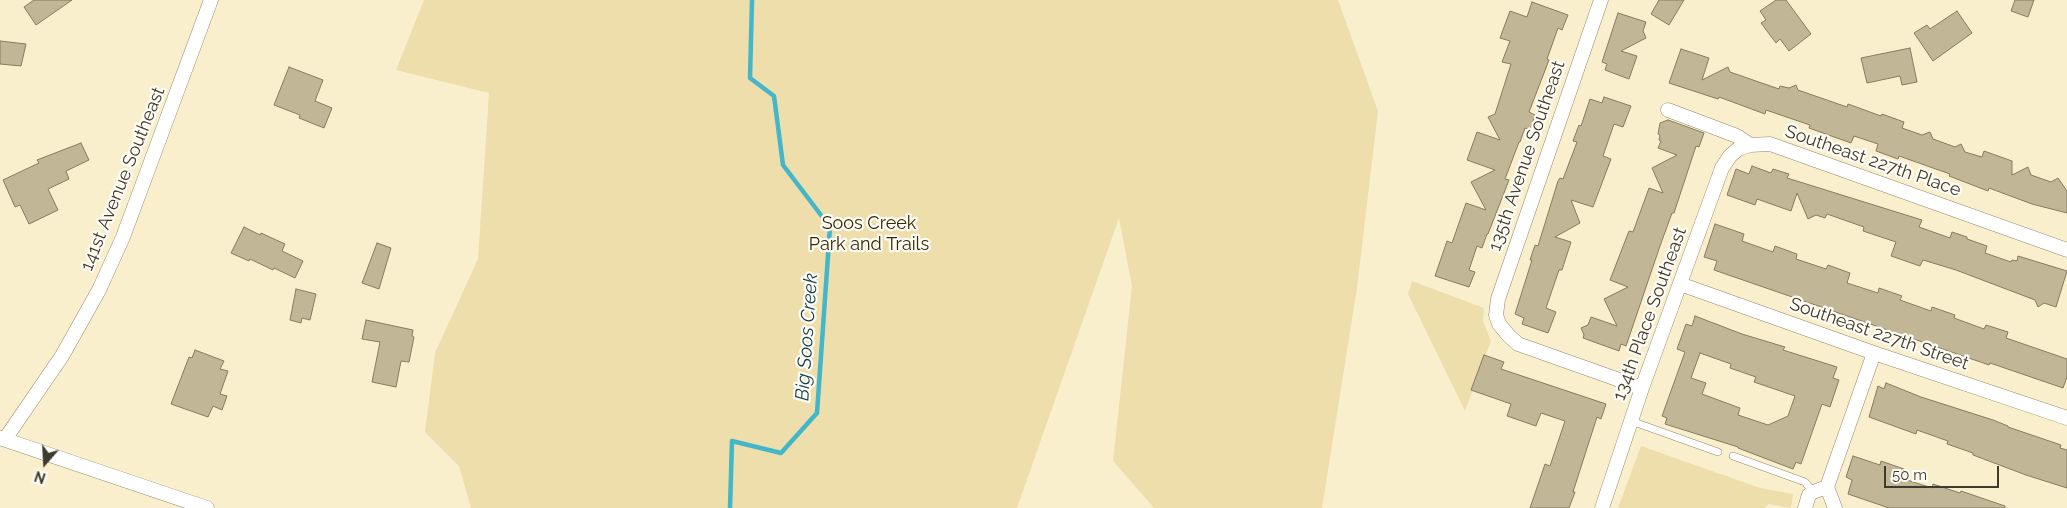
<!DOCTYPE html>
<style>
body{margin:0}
#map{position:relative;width:2067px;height:508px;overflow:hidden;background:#faefcd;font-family:Raleway,sans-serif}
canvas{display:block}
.north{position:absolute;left:20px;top:438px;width:50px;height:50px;-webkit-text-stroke:4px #fffcf6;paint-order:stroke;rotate:199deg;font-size:14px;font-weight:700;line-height:20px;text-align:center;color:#3e3a2d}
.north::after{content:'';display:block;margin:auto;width:18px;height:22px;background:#3e3a2d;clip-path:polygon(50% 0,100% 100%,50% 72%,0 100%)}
.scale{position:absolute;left:1884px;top:466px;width:115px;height:22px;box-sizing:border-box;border:2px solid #3e3a2d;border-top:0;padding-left:6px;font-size:15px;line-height:18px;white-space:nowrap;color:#3e3a2d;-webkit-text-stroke:4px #fffcf6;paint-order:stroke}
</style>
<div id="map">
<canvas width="2067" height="508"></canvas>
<div class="north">N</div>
<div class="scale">50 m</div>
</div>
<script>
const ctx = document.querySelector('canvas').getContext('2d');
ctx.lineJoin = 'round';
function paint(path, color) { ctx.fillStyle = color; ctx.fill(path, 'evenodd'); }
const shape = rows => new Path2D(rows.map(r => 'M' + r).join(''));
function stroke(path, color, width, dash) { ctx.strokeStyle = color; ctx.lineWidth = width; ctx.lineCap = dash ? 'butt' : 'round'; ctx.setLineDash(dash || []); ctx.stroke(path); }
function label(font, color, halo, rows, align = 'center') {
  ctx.font = font + ' Raleway,sans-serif'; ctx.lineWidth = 4.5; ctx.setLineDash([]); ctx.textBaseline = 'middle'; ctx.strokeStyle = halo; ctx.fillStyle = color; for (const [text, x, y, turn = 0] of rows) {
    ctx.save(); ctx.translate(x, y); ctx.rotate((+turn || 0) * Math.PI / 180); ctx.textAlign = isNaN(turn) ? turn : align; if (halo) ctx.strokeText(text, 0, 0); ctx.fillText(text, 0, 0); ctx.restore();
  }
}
paint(shape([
 [424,0,1338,0,1378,111,1357,288,1322,508,1154,508,1113,461,1132,286,1119,218,1017,508,471,508,459,466,425,432,435,353,478,259,489,93,396,70],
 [1412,281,1484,308,1483,321,1491,341,1465,411,1408,294],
 [1641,446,1760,488,1793,494,1791,508,1768,504,1765,508,1618,508]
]), '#eedeac');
stroke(shape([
 [730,508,732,441,781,453,817,413,830,227,783,165,774,96,750,78,752,0]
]), '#44b6c9', 4.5);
const building = shape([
 [34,0,72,0,36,25,24,7,34,0],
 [1659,0,1684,0,1669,25,1651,14,1659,0],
 [1776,0,1786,0,1811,34,1789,51,1780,39,1776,43,1761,23,1766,20,1760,11,1776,0],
 [2015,0,2034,0,2028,17,2011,11,2015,0],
 [1532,2,1568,15,1562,30,1558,28,1547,59,1549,60,1529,112,1535,115,1530,130,1525,128,1520,142,1519,142,1505,179,1509,180,1488,234,1487,234,1482,248,1477,246,1469,270,1475,272,1469,287,1435,276,1447,241,1452,243,1466,203,1486,210,1471,182,1495,170,1467,160,1477,132,1500,140,1488,117,1495,114,1511,64,1502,62,1510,41,1500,38,1510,11,1527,17,1532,2],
 [1957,11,1972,33,1933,61,1914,33,1927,25,1930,29,1957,11],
 [1618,13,1646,22,1643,31,1646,38,1621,51,1637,56,1629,79,1605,70,1607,64,1602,62,1618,13],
 [0,41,26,44,21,66,0,64,0,41],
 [1910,48,1917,82,1902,85,1900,76,1867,83,1861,58,1910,48],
 [1681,49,1709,58,1702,80,1728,67,1730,72,1779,89,1780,86,1789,88,1796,85,1798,90,1847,107,1848,104,1881,116,1882,114,1904,122,1902,128,1922,135,1930,132,1933,139,1955,147,1961,144,1965,152,1982,157,1984,151,2012,161,2012,175,2028,167,2031,175,2051,182,2058,178,2067,191,2067,213,2032,204,1989,188,1988,191,1949,176,1950,174,1899,156,1898,159,1876,151,1878,144,1854,136,1851,143,1809,128,1810,125,1766,110,1765,114,1719,97,1718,99,1669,83,1681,49],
 [289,67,323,80,315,101,332,108,324,128,299,118,300,115,274,105,289,67],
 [1604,97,1631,106,1623,127,1614,124,1603,156,1611,159,1593,207,1571,200,1580,223,1555,237,1571,242,1562,270,1559,270,1546,308,1556,312,1548,333,1522,324,1524,318,1515,314,1532,260,1530,260,1535,245,1538,246,1558,181,1560,178,1563,179,1577,142,1573,141,1579,125,1581,126,1590,99,1602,103,1604,97],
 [1668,120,1704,133,1699,147,1696,146,1674,213,1672,213,1660,246,1626,346,1621,344,1619,351,1583,338,1584,335,1581,328,1588,325,1591,317,1617,326,1604,299,1628,287,1610,280,1629,231,1633,232,1649,188,1663,193,1652,168,1677,155,1658,148,1661,141,1659,140,1660,135,1658,134,1660,123,1668,120],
 [81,143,89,160,66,171,69,179,48,189,58,210,29,224,20,205,15,207,3,180,39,163,37,160,81,143],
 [1752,166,1771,173,1773,169,1789,174,1787,178,1922,220,1919,227,1950,238,1952,232,1967,237,1967,239,1987,246,1985,253,2011,262,2012,260,2017,261,2018,256,2067,271,2056,307,2044,303,2038,307,2035,300,1956,270,1923,260,1920,266,1891,256,1896,242,1863,231,1864,227,1827,214,1825,218,1816,215,1808,219,1797,193,1791,211,1757,199,1755,205,1727,195,1736,169,1749,174,1752,166],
 [1715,224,1744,234,1742,241,1773,252,1775,246,1797,254,1796,259,1826,269,1828,265,1850,273,1847,283,1878,293,1879,288,1902,296,1900,300,1931,311,1932,307,1955,315,1954,318,1984,329,1986,325,2008,332,2006,338,2067,359,2067,377,2063,388,1990,363,1989,365,1714,270,1717,261,1704,257,1715,224],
 [244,227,260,235,261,233,285,244,282,251,303,261,295,278,274,268,273,270,250,259,249,261,231,253,244,227],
 [377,243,391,248,379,289,362,283,377,243],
 [296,289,316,294,310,320,302,318,301,323,290,320,296,289],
 [1695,316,1742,334,1785,347,1783,350,1837,367,1833,378,1839,380,1830,407,1822,404,1801,464,1796,462,1793,469,1738,448,1738,447,1665,424,1667,418,1662,416,1685,352,1677,349,1686,324,1692,326,1695,316],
 [1700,353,1731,364,1730,368,1756,377,1754,382,1795,396,1788,416,1768,425,1738,415,1740,408,1702,394,1706,383,1691,378,1700,353],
 [366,320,413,330,412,336,414,337,409,362,401,361,396,387,372,382,380,342,362,339,366,320],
 [195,350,224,361,220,369,228,371,220,394,227,396,222,410,213,406,208,417,171,404,189,357,192,358,195,350],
 [1484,355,1504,362,1501,369,1606,404,1601,419,1597,417,1573,492,1575,492,1569,508,1530,508,1545,464,1550,466,1565,421,1541,413,1536,426,1507,416,1511,404,1471,390,1484,355],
 [1886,383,1921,397,1993,420,2008,426,2008,427,2061,445,2060,448,2067,450,2067,488,2026,475,1973,455,1973,453,1947,444,1948,441,1917,430,1916,434,1869,417,1878,386,1884,389,1886,383],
 [1853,456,1880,465,1881,461,1904,469,1901,478,1932,488,1933,484,1960,493,1961,491,2005,506,2005,508,1889,508,1848,494,1852,480,1846,477,1853,456]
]);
paint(building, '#c1b696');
stroke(building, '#867c5e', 1);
const lane = shape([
 [1631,421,1718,452],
 [1733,456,1805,482,1813,492]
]);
const street = shape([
 [1601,0,1498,299,1496,315,1499,324,1509,336,1518,344,1642,388],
 [1668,110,1737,136,1750,145,1770,144,2067,250],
 [1680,284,1874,353,2067,418],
 [0,438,207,508],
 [5,439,62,356,99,290,123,237,211,0],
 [1602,508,1642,388,1722,168,1730,156,1738,149,1750,145],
 [1805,508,1809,495,1813,492,1827,487],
 [1835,508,1827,487,1874,353]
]);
stroke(lane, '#928869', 8);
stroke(street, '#928869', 15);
stroke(lane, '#fff', 7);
stroke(street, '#fff', 14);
label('18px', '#3e3a2d', '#fffcf6', [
 ["135th Avenue Southeast",1527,156,-71],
 ["Southeast 227th Place",1873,161,19],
 ["141st Avenue Southeast",123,179,-68],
 ["134th Place Southeast",1650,314,-70],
 ["Southeast 227th Street",1879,334,19]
]);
label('18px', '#342a05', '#fffcf6', [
 ["Soos Creek",869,224],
 ["Park and Trails",869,245]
]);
label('italic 19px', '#11434c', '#fffcf6', [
 ["Big Soos Creek",807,337,-86]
]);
</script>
